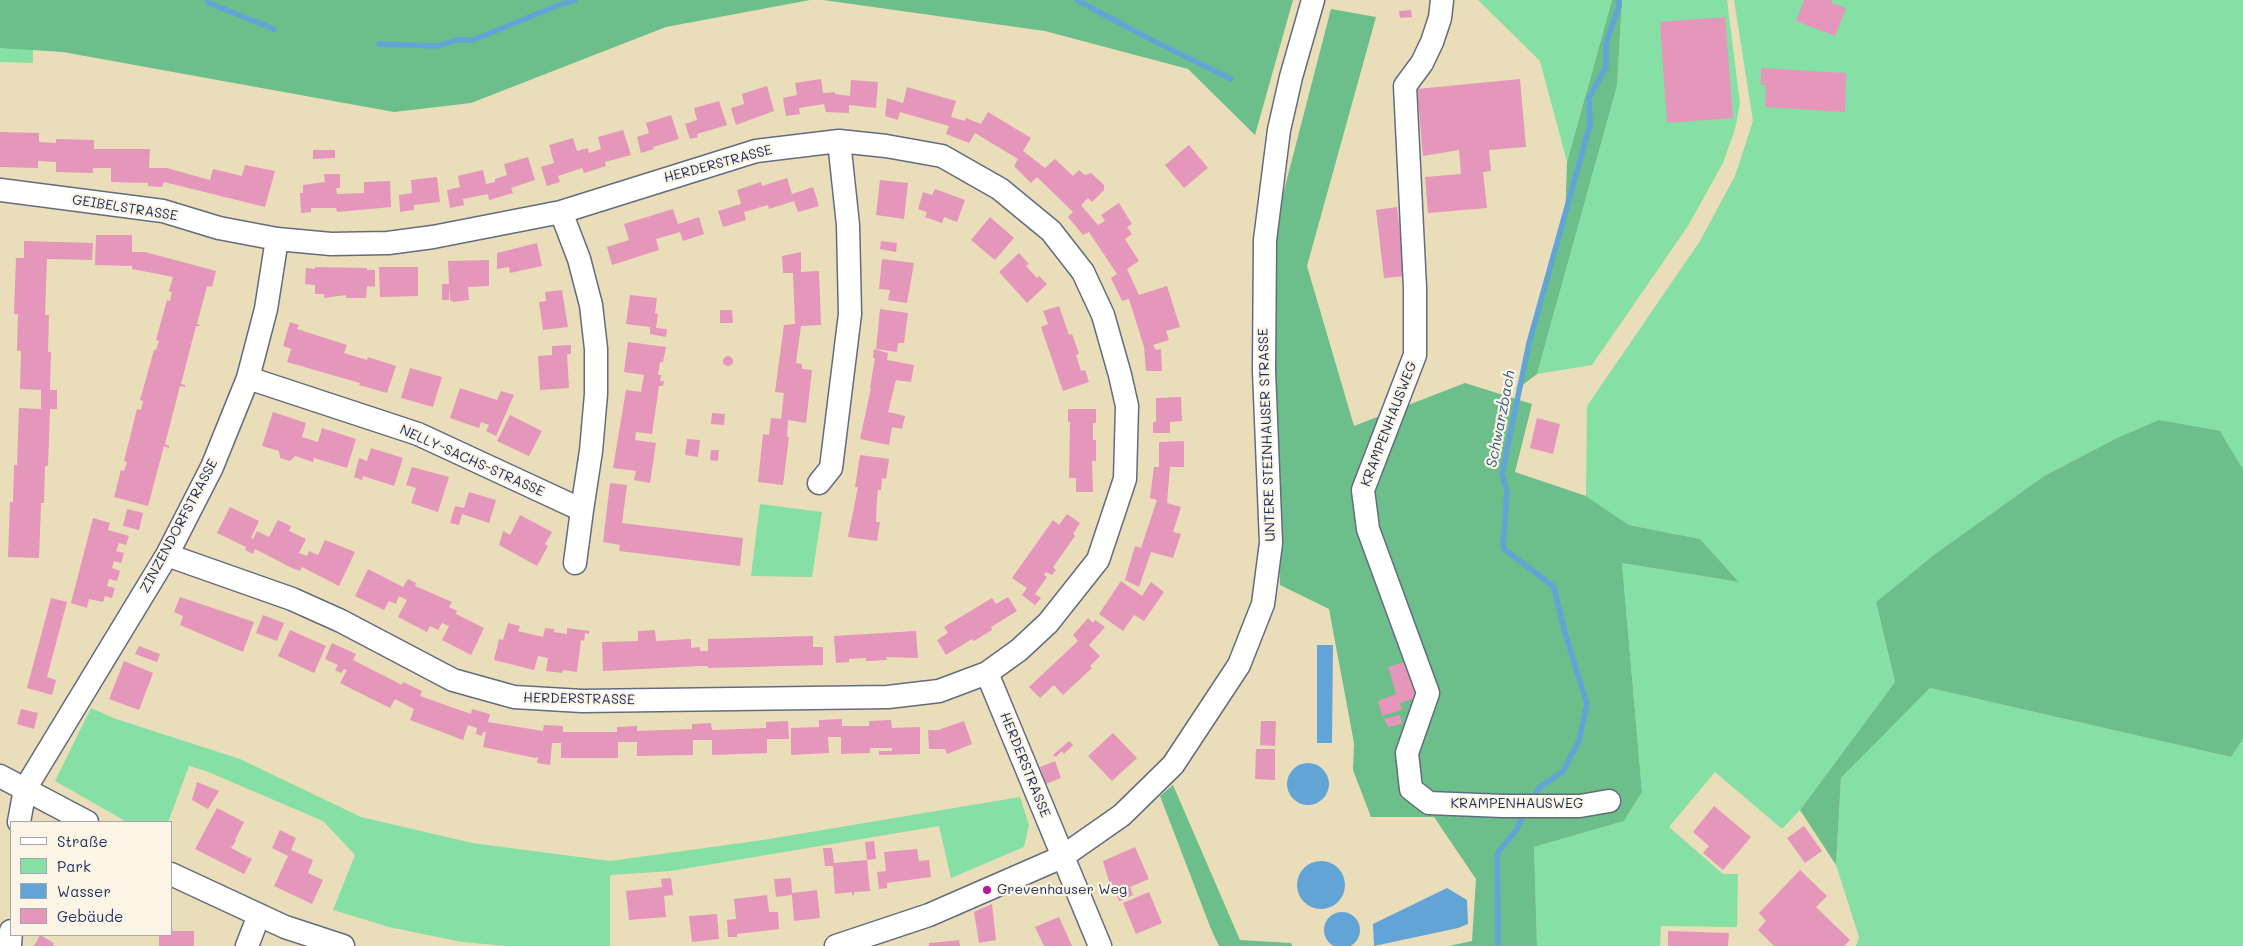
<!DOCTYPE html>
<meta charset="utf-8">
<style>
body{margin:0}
#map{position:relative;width:2243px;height:946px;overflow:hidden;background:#eaddb9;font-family:Mali,sans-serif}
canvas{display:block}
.legend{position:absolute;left:10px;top:821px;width:162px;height:115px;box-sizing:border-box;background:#fcf5e5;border:1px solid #a2a6af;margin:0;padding:6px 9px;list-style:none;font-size:15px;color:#1b2f5e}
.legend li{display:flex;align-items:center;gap:10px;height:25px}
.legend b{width:25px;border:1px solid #a2a6af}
</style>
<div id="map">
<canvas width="2243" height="946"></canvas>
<ul class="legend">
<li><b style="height:6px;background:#fff"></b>Straße</li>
<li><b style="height:14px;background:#86dfa4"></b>Park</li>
<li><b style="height:14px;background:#63a4d6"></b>Wasser</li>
<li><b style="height:14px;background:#e596bb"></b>Gebäude</li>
</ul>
</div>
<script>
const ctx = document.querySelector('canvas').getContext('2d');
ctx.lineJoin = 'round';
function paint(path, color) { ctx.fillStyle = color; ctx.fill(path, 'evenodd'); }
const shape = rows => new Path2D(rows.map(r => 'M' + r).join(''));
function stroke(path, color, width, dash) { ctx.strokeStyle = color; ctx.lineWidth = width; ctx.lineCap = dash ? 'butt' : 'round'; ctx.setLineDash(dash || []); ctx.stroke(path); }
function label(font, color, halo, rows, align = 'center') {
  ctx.font = font + ' Mali,sans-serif'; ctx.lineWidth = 4.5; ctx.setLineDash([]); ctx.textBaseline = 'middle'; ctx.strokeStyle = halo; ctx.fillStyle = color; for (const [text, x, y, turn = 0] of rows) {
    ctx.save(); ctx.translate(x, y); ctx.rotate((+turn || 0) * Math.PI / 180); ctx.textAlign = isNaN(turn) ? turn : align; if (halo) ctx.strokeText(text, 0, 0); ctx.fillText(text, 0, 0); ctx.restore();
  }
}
paint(shape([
 [1478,0,1612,0,1567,162,1540,61],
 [1622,0,1727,0,1740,104,1735,129,1723,163,1688,226,1592,365,1537,374,1617,86],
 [1734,0,2243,0,2243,469,2220,431,2113,440,2044,476,1935,554,1876,602,1895,682,1800,810,1782,829,1715,772,1669,827,1723,874,1738,874,1737,927,1661,926,1660,946,1537,946,1534,847,1624,821,1642,792,1622,563,1739,582,1700,539,1629,525,1586,496,1587,406,1700,241,1735,176,1753,121],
 [0,38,33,39,33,63,0,62],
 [760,504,822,512,812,577,751,576],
 [1930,688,2231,757,2243,739,2243,946,1856,946,1859,937,1836,865,1841,778],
 [91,708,116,719,240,759,361,817,472,843,610,861,763,840,1020,797,1029,825,1024,847,951,878,939,826,671,871,610,875,610,946,507,946,462,942,389,927,333,910,355,855,323,821,206,771,189,766,168,822,127,822,55,781]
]), '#86dfa4');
paint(shape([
 [0,0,810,0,666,27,471,103,394,112,63,52,0,48],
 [823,0,1293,0,1255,135,1188,69,1045,31],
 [1612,0,1622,0,1617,86,1537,374,1516,390,1565,222,1567,162],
 [1331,9,1376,17,1307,266,1354,426,1465,383,1532,404,1515,472,1586,496,1629,525,1700,539,1739,582,1622,563,1642,792,1624,821,1534,847,1537,946,1449,946,1472,941,1476,879,1434,817,1371,817,1353,770,1354,743,1329,609,1280,585,1272,402,1274,229],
 [2159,420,2220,431,2243,469,2243,739,2231,757,1930,688,1841,778,1836,865,1800,810,1895,682,1876,602,1935,554,2044,476,2113,440],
 [1173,785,1240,940,1291,943,1292,946,1219,946,1211,929,1160,796]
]), '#6cbe8a');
paint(shape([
 [1317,645,1333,645,1332,743,1317,743],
 '1287 784a21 21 0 1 1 42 0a21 21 0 1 1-42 0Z',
 '1297 885a24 24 0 1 1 48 0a24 24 0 1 1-48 0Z',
 [1447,888,1467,900,1468,924,1458,928,1374,946,1373,924],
 '1324 930a18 18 0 1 1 36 0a18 18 0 1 1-36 0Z'
]), '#63a4d6');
stroke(shape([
 [207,0,211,4,274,29],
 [1077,0,1142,35,1231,79],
 [379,44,438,46,457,40,473,40,554,7,575,0],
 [1532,800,1539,788,1563,771,1579,741,1587,704,1565,633,1554,587,1503,548,1507,492,1502,474,1529,343,1590,125,1589,98,1606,67,1606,43,1619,6,1619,0],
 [1498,946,1497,854,1516,830,1525,812]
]), '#63a4d6', 5.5);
paint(shape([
 [1804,0,1832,0,1831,3,1846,8,1835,36,1796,21],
 [1411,10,1412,17,1400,18,1399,11],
 [1725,17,1733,118,1667,123,1660,22],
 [1761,68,1846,73,1845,112,1765,107,1766,85,1761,85],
 [821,79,823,93,835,92,835,94,850,96,851,80,878,82,876,108,849,105,849,113,826,112,824,104,799,108,800,114,786,116,783,98,797,95,795,83],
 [1520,79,1526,147,1489,150,1491,171,1483,172,1487,208,1428,213,1425,177,1461,174,1459,150,1423,156,1417,89],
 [767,86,774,111,736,125,731,108,744,104,742,94],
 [907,87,956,101,951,117,965,121,966,118,981,124,988,112,1031,138,1023,151,1045,168,1055,159,1073,176,1079,170,1085,175,1091,173,1104,185,1104,190,1092,202,1088,198,1081,205,1098,225,1105,221,1101,215,1119,203,1132,224,1127,227,1132,234,1125,239,1139,261,1127,269,1139,295,1167,286,1180,327,1166,331,1169,340,1153,345,1156,350,1161,349,1162,371,1146,371,1144,347,1129,299,1122,301,1111,278,1117,274,1089,232,1083,235,1068,217,1073,212,1037,177,1031,183,1014,166,1018,159,975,133,969,143,946,134,949,126,900,112,898,120,885,116,887,98,903,103],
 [719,101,727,125,697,134,698,137,690,139,685,124,697,120,694,108],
 [671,115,679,139,653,147,654,149,641,153,637,137,649,133,646,123],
 [623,130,631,155,605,162,606,166,584,173,582,168,558,176,560,182,547,186,541,167,554,163,549,145,573,138,577,151,588,148,589,153,601,149,598,137],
 [0,132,39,133,39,142,56,143,56,139,94,140,94,149,150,149,149,168,167,168,210,180,213,169,242,176,245,165,275,171,265,207,164,182,162,187,148,186,148,183,111,182,111,168,93,168,93,173,56,172,56,162,38,161,38,168,0,167],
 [1189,145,1208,168,1184,188,1165,165],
 [313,150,335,150,335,158,313,159],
 [528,157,535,180,511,188,513,193,489,200,488,194,463,199,464,205,450,208,447,190,460,187,458,176,483,170,486,184,495,182,495,179,507,175,504,164],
 [324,174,340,174,340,188,336,188,337,194,364,193,364,182,390,181,391,207,337,212,336,208,311,208,311,212,301,213,300,193,303,193,303,185,325,182],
 [437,177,440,202,414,205,414,210,400,212,399,195,412,193,411,180],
 [787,178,792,194,813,187,819,206,798,212,794,201,769,209,768,205,744,212,746,220,723,227,718,211,741,204,737,190,761,182,762,186],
 [880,180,908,183,904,219,876,215],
 [935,189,965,200,957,222,944,217,942,223,925,217,927,212,918,209,923,192,932,195],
 [1397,207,1405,276,1384,278,1376,210],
 [673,209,678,224,699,217,704,234,683,241,680,232,656,239,659,250,612,265,607,247,629,240,624,224],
 [990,217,1014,238,995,260,971,240],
 [96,235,132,235,132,252,145,252,216,271,212,287,207,286,197,324,201,326,196,326,181,384,185,385,185,387,180,386,165,444,169,446,169,448,164,446,148,506,114,497,121,470,124,471,127,462,124,461,137,409,141,410,143,401,140,400,154,350,156,350,159,341,156,340,167,300,170,301,172,292,169,291,173,277,132,269,132,266,95,265],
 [24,241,93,243,92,260,47,259,45,315,49,315,48,352,51,352,50,390,57,390,57,409,50,409,48,466,45,466,44,503,41,503,39,558,8,557,10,502,13,502,14,465,17,465,19,408,41,409,41,390,20,389,21,351,17,351,18,314,14,314,16,258,24,258],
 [881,241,897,243,896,252,880,249],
 [537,243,542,266,510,273,509,267,497,269,497,253],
 [801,252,801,272,819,271,821,325,801,326,796,363,802,364,802,369,812,370,806,423,788,420,787,437,789,437,783,485,758,482,763,434,769,435,771,418,781,419,784,393,775,392,784,325,795,324,793,273,783,273,782,256],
 [1019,253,1029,264,1026,266,1037,278,1039,276,1047,284,1027,303,999,272],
 [882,259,914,263,907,303,888,300,890,290,879,289],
 [489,260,489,286,468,287,469,300,453,302,450,300,449,287,449,300,442,300,442,284,449,284,448,261],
 [315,267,367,268,367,270,375,270,375,287,367,286,366,298,346,298,346,295,324,298,324,294,315,294,315,285,305,284,306,268,315,269],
 [379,267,418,267,418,296,380,297],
 [562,290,568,327,543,330,539,302,546,301,545,292],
 [630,295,657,298,655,313,658,314,656,328,667,329,666,337,650,334,650,327,626,324],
 [1059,306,1069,335,1072,334,1079,354,1076,355,1081,371,1085,370,1089,382,1063,391,1041,327,1048,324,1043,311],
 [880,309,908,313,904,343,898,343,897,352,876,349],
 [720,310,732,310,733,323,720,323],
 [290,322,299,325,297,329,347,345,344,353,367,360,368,357,396,366,387,393,359,385,360,383,287,362,291,349,283,346],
 [628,342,666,347,663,362,660,362,658,375,661,375,660,381,664,381,663,386,659,386,652,434,636,432,635,440,656,443,650,483,634,480,636,471,613,468,626,390,641,392,644,375,624,372],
 [571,345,571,354,567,354,569,388,540,390,538,356,552,355,552,346],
 [874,349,888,353,887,360,914,365,911,382,896,380,888,412,905,416,902,429,892,427,889,445,860,439,871,388,870,388,875,358,873,358],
 '723 361a5 5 0 1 1 10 0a5 5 0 1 1-10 0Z',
 [410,368,442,377,433,407,401,398],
 [460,388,497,400,501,391,514,395,496,436,486,431,489,425,481,422,479,428,450,418],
 [1181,397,1182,421,1170,422,1170,433,1153,433,1153,422,1156,422,1156,398],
 [1068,409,1096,409,1096,423,1093,423,1093,440,1096,440,1096,461,1092,461,1093,492,1076,492,1076,478,1069,478,1070,422,1068,422],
 [273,412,306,423,302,437,318,442,322,428,356,439,347,468,314,458,313,462,295,456,290,461,280,458,279,451,262,446],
 [712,413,725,414,724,425,711,424],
 [510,415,542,431,529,456,497,441],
 [1537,418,1560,424,1553,454,1530,448],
 [687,439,700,440,698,457,685,455],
 [1184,441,1184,467,1170,467,1167,503,1181,507,1173,532,1181,534,1173,558,1151,552,1139,587,1125,580,1135,546,1141,548,1157,500,1150,498,1154,467,1159,467,1159,442],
 [371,448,403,458,394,486,363,476,362,480,354,477,359,458,367,461],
 [711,450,719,450,718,461,710,460],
 [860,455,889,459,886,479,882,478,881,490,878,490,877,499,876,522,880,522,877,541,848,537,858,487,855,487],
 [412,467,449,477,438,512,411,503,416,488,406,485],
 [610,483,627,485,622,523,743,538,740,566,619,551,620,545,603,542],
 [469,492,496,500,489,523,462,514,459,525,450,523,455,506,464,508],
 [230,507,259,521,251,538,253,539,257,531,269,537,278,520,291,526,289,531,306,539,299,553,307,556,309,551,318,555,325,540,355,552,339,586,302,567,300,571,292,568,255,549,253,554,245,550,246,547,217,533],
 [127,509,143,513,139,530,123,526],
 [1067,514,1080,523,1073,534,1075,536,1053,567,1056,570,1052,575,1046,572,1044,575,1047,577,1035,594,1041,598,1035,605,1022,595,1027,588,1012,578,1053,520,1059,525],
 [520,515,552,532,545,544,548,546,537,566,499,545,503,531,510,535],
 [93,518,110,523,108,530,129,536,126,545,119,543,116,551,124,553,121,563,114,561,112,568,120,571,117,581,109,579,107,586,115,588,112,598,105,596,103,602,89,599,87,608,71,603],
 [368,569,403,587,408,579,416,583,415,586,452,602,449,607,457,611,456,614,484,628,471,655,442,640,449,626,442,623,438,630,430,626,427,632,398,617,407,600,399,596,396,604,389,601,384,610,355,596],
 [1121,581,1142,596,1151,582,1164,592,1144,621,1134,615,1123,631,1099,614],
 [180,597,254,622,243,652,180,625,183,616,174,612],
 [1008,597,1017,611,991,627,992,630,974,641,972,639,946,655,937,640,948,633,944,627,992,598,996,604],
 [51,598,67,602,47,677,56,680,52,695,27,688],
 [263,615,284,623,277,641,256,633],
 [1088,618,1093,623,1095,620,1105,627,1089,645,1100,656,1090,666,1092,668,1063,695,1054,685,1040,698,1029,687,1078,641,1073,635],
 [508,623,520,626,518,631,543,637,545,628,554,629,554,632,567,634,567,628,589,631,589,634,585,633,584,641,581,640,577,672,563,670,562,673,546,671,548,658,538,656,534,670,494,660,499,639,503,640],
 [290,630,326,646,314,673,278,656],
 [655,630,656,641,691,639,691,648,700,647,700,651,708,651,708,639,813,636,813,647,823,647,823,665,708,668,708,666,701,666,603,671,602,642,638,641,638,631],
 [916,631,918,658,886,657,887,660,866,661,866,658,849,659,849,662,836,663,834,636],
 [332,643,356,654,353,660,402,685,403,682,422,691,420,696,471,714,472,709,490,714,488,722,543,731,544,725,563,726,563,732,617,732,617,727,637,726,637,731,692,729,692,724,711,723,712,730,766,728,766,722,788,721,789,739,767,739,767,753,712,755,712,740,693,740,693,755,637,756,637,742,618,742,618,758,561,758,561,743,552,743,550,765,537,763,538,757,535,758,483,747,486,732,483,732,482,736,476,734,477,728,468,725,463,740,410,720,414,709,395,699,390,708,340,683,347,670,344,669,341,673,335,670,338,665,325,659],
 [139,646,160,654,157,662,135,654],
 [1411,660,1422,696,1400,703,1402,710,1382,716,1378,701,1396,694,1388,667],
 [124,661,153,673,139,710,109,699],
 [21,709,38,713,34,729,17,724],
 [1400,715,1402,724,1388,727,1384,719],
 [842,719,842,726,869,726,869,721,891,720,892,728,920,727,920,754,879,755,879,751,892,751,892,748,870,748,870,753,841,754,841,737,828,737,829,753,791,755,791,728,819,727,819,720],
 [964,721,972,744,947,754,945,749,929,749,928,730,938,730],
 [1261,721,1276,721,1275,746,1260,745],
 [1113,733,1137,758,1112,781,1088,756],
 [1069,741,1073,745,1064,754,1062,751,1056,757,1053,755],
 [1256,749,1275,749,1275,780,1255,779],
 [1055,761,1061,778,1046,784,1040,767],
 [197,782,219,791,208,809,192,800],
 [1714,806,1751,837,1723,870,1703,853,1709,846,1693,832],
 [217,808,244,822,235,840,236,841,231,848,252,859,244,874,195,849],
 [1804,826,1822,851,1805,863,1787,838],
 [280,830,296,838,291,850,313,860,308,873,323,880,312,904,274,886,288,856,272,848],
 [874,841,876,859,867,860,870,891,854,892,854,895,852,895,852,892,835,894,833,866,825,866,823,848,832,848,834,863,867,860,865,842],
 [1135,847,1149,879,1130,887,1133,895,1119,901,1111,881,1109,882,1103,861],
 [917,849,919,861,929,860,931,877,887,883,887,888,879,889,877,872,886,871,884,852],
 [1800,870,1827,896,1816,907,1850,940,1844,946,1774,946,1758,930,1766,921,1759,913],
 [671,878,673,895,664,896,666,917,629,920,626,891,662,887,661,879],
 [791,878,792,893,817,890,820,918,794,921,792,895,776,897,774,879],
 [1149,892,1162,923,1136,934,1123,903],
 [767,895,769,912,778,912,779,929,737,934,737,937,728,937,727,920,736,919,734,899],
 [992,904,996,940,979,943,974,912],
 [717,914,719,939,692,942,689,916],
 [1059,917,1072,946,1044,946,1035,927],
 [171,931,194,931,194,946,159,946,159,935,171,935],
 [1668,931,1729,933,1728,946,1668,946],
 [40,935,54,943,53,946,34,946],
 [959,940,960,946,929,946,929,943]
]), '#e596bb');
const street = shape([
 [1442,0,1440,18,1432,42,1422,63,1405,86,1415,288,1415,355,1363,490,1368,529,1428,693,1407,753,1411,789,1429,803,1503,806,1580,806,1609,801],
 [0,190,163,211,219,228,277,239,331,244,388,243,433,237,561,212,756,151,839,141,886,146,942,156,1000,189,1051,231,1083,272,1103,315,1120,375,1127,406,1125,479,1098,560,1048,623,1019,650,987,673,939,691,888,697,582,701,514,697,453,680,341,621,292,599,167,555],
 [248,378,418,434,582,510,591,451,596,394,596,349,591,305,579,259,561,212],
 [819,483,831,468,850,314,848,225,839,141],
 [575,563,582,510],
 [987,673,1100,946],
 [0,776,87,822],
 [19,822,25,789,167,555,212,467,248,378,266,309,277,239],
 [171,874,285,927,343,946],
 [10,946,11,931],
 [247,946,259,915],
 [836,946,929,915,1062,857,1122,815,1173,765,1239,665,1263,604,1271,543,1264,371,1265,240,1279,130,1291,77,1313,0]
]);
stroke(street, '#636c7e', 25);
stroke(street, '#fff', 22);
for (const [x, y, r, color] of [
 [987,890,5,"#b5179e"]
]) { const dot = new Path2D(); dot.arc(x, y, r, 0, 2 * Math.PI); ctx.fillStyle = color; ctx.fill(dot); stroke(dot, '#fcf5e5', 2); }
label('14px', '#1b2f5e', '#fcf5e5', [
 ["HERDERSTRASSE",718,164,-15],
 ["GEIBELSTRASSE",125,208,9],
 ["KRAMPENHAUSWEG",1389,424,-69],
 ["UNTERE STEINHAUSER STRASSE",1267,435,-92],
 ["NELLY-SACHS-STRASSE",472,461,24],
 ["ZINZENDORFSTRASSE",179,526,-62],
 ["HERDERSTRASSE",579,699,1],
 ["HERDERSTRASSE",1025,765,68],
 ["KRAMPENHAUSWEG",1517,804]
]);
label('14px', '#1b2f5e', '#fcf5e5', [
 ["Grevenhauser Weg",997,890]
], 'left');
label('italic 15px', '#345888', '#fcf5e5', [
 ["Schwarzbach",1501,419,-79]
]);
</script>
